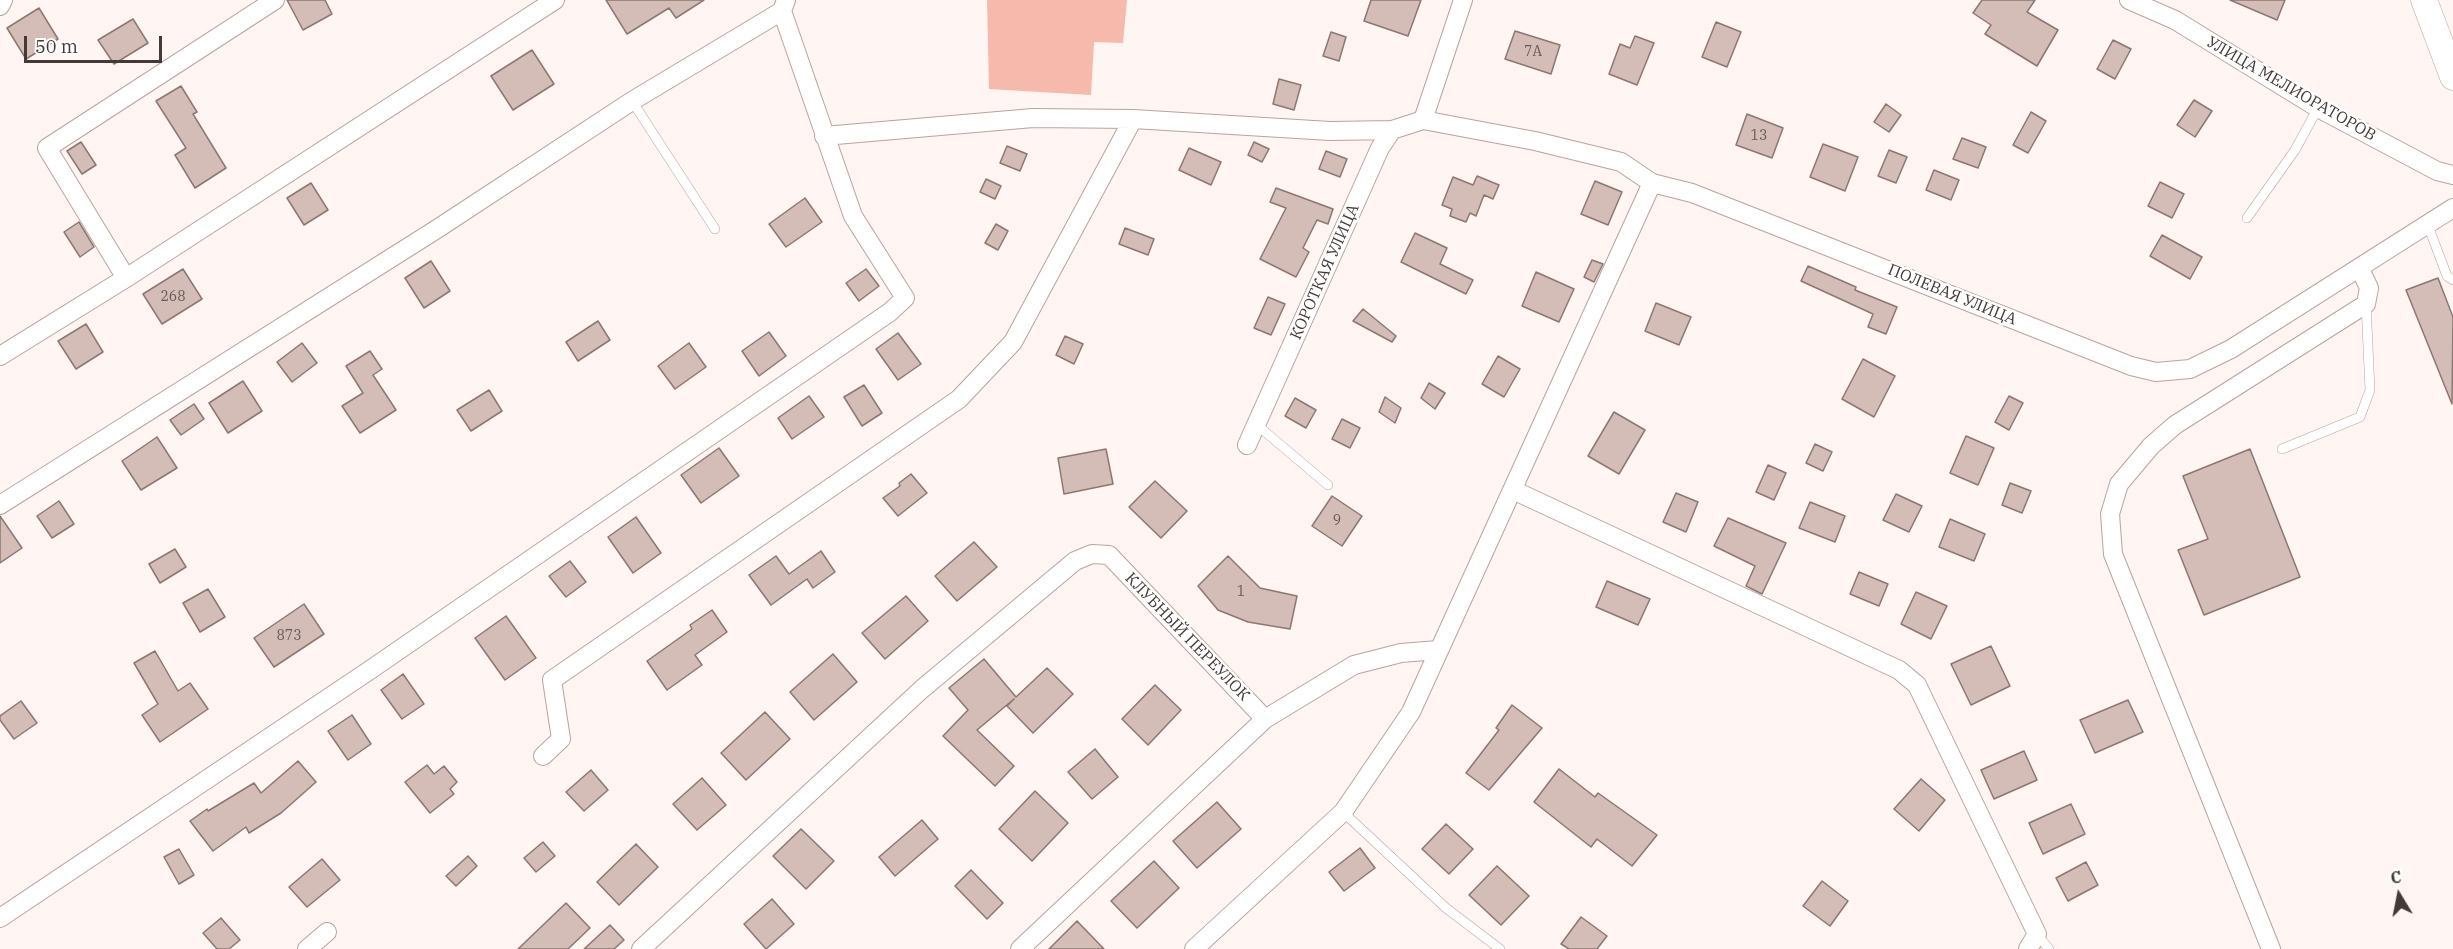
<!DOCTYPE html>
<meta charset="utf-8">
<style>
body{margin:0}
#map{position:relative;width:2453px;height:949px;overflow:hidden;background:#fff5f3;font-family:"IBM Plex Serif",serif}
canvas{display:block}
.north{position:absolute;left:2369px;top:865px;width:60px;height:60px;-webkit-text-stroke:4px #fff;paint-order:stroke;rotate:350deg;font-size:16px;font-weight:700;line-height:24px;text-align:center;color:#433937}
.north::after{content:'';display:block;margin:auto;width:21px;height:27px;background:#433937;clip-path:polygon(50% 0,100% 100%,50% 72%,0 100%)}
.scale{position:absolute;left:24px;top:36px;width:138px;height:27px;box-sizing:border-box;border:3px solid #433937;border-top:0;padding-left:8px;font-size:18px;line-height:21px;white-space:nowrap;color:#433937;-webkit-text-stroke:4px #fff;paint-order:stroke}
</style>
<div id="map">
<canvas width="2453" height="949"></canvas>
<div class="north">С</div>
<div class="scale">50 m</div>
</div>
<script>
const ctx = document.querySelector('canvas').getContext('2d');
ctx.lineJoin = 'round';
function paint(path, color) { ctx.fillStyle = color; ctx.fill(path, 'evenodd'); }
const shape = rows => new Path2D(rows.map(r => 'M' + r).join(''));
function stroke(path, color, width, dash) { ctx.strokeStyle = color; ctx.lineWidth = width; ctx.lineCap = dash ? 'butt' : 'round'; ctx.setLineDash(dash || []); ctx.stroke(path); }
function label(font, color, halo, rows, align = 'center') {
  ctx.font = font + ' "IBM Plex Serif",serif'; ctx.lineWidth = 5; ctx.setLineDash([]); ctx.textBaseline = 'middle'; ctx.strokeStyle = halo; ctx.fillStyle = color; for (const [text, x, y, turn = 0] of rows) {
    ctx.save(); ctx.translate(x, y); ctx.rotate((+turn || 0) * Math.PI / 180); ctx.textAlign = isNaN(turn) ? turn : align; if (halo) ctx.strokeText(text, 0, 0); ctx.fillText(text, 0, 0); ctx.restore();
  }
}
paint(shape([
 [987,0,1127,0,1123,43,1094,42,1091,95,989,89]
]), '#f7b9ab');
const building = shape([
 [287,0,325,0,332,14,303,30,287,0],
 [606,0,704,0,676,18,669,8,627,34,606,0],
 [1371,0,1421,0,1408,36,1364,21,1371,0],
 [1982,0,2035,0,2027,12,2058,30,2037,66,1985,34,1991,25,1973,13,1982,0],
 [2230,0,2285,0,2277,20,2230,0],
 [39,8,58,39,26,59,7,28,39,8],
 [133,19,148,43,114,64,98,40,133,19],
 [1716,22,1741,32,1727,67,1702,57,1716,22],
 [1515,31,1560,45,1551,74,1505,59,1515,31],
 [1331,32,1346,37,1339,61,1323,56,1331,32],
 [1635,36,1654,43,1637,85,1609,74,1620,44,1630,48,1635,36],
 [2113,40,2131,49,2115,79,2097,69,2113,40],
 [532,50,554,84,513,110,491,76,532,50],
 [1279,79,1301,85,1294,110,1273,104,1279,79],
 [181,86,197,112,193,114,226,168,195,188,175,155,186,148,156,101,181,86],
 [2194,100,2212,111,2195,137,2177,125,2194,100],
 [1886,104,1901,115,1889,132,1874,122,1886,104],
 [2031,112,2046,121,2028,153,2013,145,2031,112],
 [1747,114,1783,128,1772,158,1736,145,1747,114],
 [1962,138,1986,147,1978,168,1953,159,1962,138],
 [81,142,96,165,82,174,67,151,81,142],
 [1254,142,1269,149,1262,162,1248,155,1254,142],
 [1823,144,1858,157,1845,191,1810,177,1823,144],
 [1007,146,1027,154,1020,171,1000,163,1007,146],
 [1189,148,1221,162,1211,185,1179,170,1189,148],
 [1889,150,1907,157,1896,183,1878,176,1889,150],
 [1326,151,1347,159,1340,177,1319,169,1326,151],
 [1934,170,1959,180,1951,200,1926,190,1934,170],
 [1477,176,1499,185,1493,199,1484,195,1476,216,1470,213,1466,222,1450,216,1452,209,1442,205,1453,177,1473,185,1477,176],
 [986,179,1001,186,995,199,980,192,986,179],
 [1595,181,1622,192,1608,225,1581,214,1595,181],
 [2160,182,2184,194,2172,218,2148,206,2160,182],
 [311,183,328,210,304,225,287,198,311,183],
 [1276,188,1333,209,1328,224,1317,220,1303,248,1309,252,1296,277,1260,259,1286,208,1270,202,1276,188],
 [805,198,822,222,786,247,769,224,805,198],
 [79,222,94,247,80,257,64,232,79,222],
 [996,224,1008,231,998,250,985,243,996,224],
 [1125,228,1154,239,1148,255,1119,244,1125,228],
 [1415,233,1447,248,1440,264,1473,280,1466,294,1401,262,1415,233],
 [2162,235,2202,257,2190,279,2150,256,2162,235],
 [1592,260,1603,264,1594,282,1584,277,1592,260],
 [431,261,450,291,424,308,405,278,431,261],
 [1808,266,1856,287,1855,290,1897,307,1886,334,1868,327,1873,314,1801,281,1808,266],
 [183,269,202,299,162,324,143,294,183,269],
 [866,269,879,286,859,301,846,283,866,269],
 [1536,272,1574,289,1559,322,1522,306,1536,272],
 [2438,278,2453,317,2452,404,2406,290,2438,278],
 [1268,297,1285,304,1271,335,1254,328,1268,297],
 [1656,303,1691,317,1679,345,1645,331,1656,303],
 [1363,309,1396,336,1392,342,1353,321,1363,309],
 [598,321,610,340,578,361,566,342,598,321],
 [86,324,103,352,76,369,58,341,86,324],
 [769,332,786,356,759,376,742,351,769,332],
 [898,333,921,364,898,380,876,349,898,333],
 [1065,336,1083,344,1074,364,1056,355,1065,336],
 [302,343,317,363,292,382,277,362,302,343],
 [689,343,706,367,675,389,658,366,689,343],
 [370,351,382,369,373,375,396,410,360,433,342,406,363,393,346,366,370,351],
 [1498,356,1520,369,1504,397,1482,384,1498,356],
 [1863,359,1895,376,1874,417,1842,399,1863,359],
 [243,381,262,411,228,433,209,403,243,381],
 [1429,383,1445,393,1435,409,1421,398,1429,383],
 [864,385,882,413,862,426,844,397,864,385],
 [489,390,502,411,471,431,457,410,489,390],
 [809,396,824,417,792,439,778,418,809,396],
 [2009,396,2023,403,2009,430,1995,422,2009,396],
 [1385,397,1401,408,1395,423,1379,412,1385,397],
 [1295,398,1316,410,1306,428,1285,416,1295,398],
 [194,404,204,419,181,435,170,420,194,404],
 [1614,412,1645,430,1619,474,1588,456,1614,412],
 [1342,419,1360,428,1350,448,1332,439,1342,419],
 [1966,436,1994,448,1978,485,1950,473,1966,436],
 [157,437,177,468,141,490,122,461,157,437],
 [1815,444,1832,452,1823,471,1806,463,1815,444],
 [719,448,739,476,701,503,681,475,719,448],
 [1106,449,1113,484,1064,494,1058,458,1106,449],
 [2250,449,2300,577,2204,615,2178,550,2208,539,2183,476,2250,449],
 [1768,465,1786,473,1774,500,1756,492,1768,465],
 [911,474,927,493,898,516,883,498,900,486,899,483,911,474],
 [1155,481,1187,511,1161,538,1129,507,1155,481],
 [2010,483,2031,491,2022,513,2002,505,2010,483],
 [1676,493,1698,502,1686,532,1663,522,1676,493],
 [1896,494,1922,506,1909,532,1883,520,1896,494],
 [1332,496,1362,516,1342,546,1312,526,1332,496],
 [59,501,74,524,52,538,37,516,59,501],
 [1810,502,1845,516,1835,542,1799,528,1810,502],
 [0,516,22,548,0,563,0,516],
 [636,517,661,553,633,573,608,537,636,517],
 [1728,518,1786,543,1762,594,1746,586,1755,566,1714,546,1728,518],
 [1950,519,1985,534,1974,561,1939,547,1950,519],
 [974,542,997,567,957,601,935,576,974,542],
 [175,549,186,567,160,583,149,564,175,549],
 [821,551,835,572,813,588,807,579,771,605,749,575,776,556,789,574,821,551],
 [1228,556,1260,588,1297,596,1290,629,1248,622,1218,610,1198,586,1228,556],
 [570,561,586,582,566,597,549,576,570,561],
 [1859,572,1888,584,1879,606,1850,594,1859,572],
 [1607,581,1650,599,1638,625,1596,607,1607,581],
 [208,589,225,617,200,632,183,603,208,589],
 [1916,592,1947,606,1931,639,1901,624,1916,592],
 [906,596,928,621,885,659,862,633,906,596],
 [304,604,324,634,274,667,254,638,304,604],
 [712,610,727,632,695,655,702,665,667,690,647,661,692,629,690,625,712,610],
 [506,616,536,658,505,680,475,638,506,616],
 [1991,646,2010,686,1971,705,1951,664,1991,646],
 [155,651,178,691,190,683,208,709,160,742,142,715,158,704,134,663,155,651],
 [833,654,857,682,814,720,790,692,833,654],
 [984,659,1016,697,1047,668,1073,694,1033,733,1007,706,1014,699,977,730,1014,766,995,786,943,736,968,710,949,688,984,659],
 [403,674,424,704,402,719,381,690,403,674],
 [1155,685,1181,710,1148,745,1122,719,1155,685],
 [2128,700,2143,732,2095,753,2080,720,2128,700],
 [21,701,37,723,14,739,0,720,0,716,21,701],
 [1512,705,1542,728,1489,790,1466,773,1499,730,1496,728,1512,705],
 [765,712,790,739,746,780,721,753,765,712],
 [352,715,371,744,348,760,328,731,352,715],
 [1095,749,1118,777,1092,799,1068,772,1095,749],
 [2024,751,2037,780,1994,799,1981,770,2024,751],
 [298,761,316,782,281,813,249,833,246,827,213,851,190,821,207,809,208,811,254,783,261,793,298,761],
 [427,765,434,774,444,766,457,782,450,789,454,794,430,813,405,782,427,765],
 [1559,769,1595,797,1598,793,1657,835,1632,866,1597,839,1591,847,1534,802,1559,769],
 [591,770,608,790,584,811,566,792,591,770],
 [702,778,726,805,697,830,673,804,702,778],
 [1921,779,1945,800,1919,831,1894,809,1921,779],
 [1035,791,1068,823,1032,861,999,829,1035,791],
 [1217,802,1241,829,1197,868,1173,841,1217,802],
 [2071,804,2085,834,2043,854,2029,823,2071,804],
 [922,820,938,839,895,876,879,857,922,820],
 [1446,824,1473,849,1449,874,1422,849,1446,824],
 [801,829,834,861,806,889,773,856,801,829],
 [543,842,555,856,536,872,524,858,543,842],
 [636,844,658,867,619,905,597,882,636,844],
 [1360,848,1375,868,1344,891,1329,872,1360,848],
 [179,849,194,875,179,884,164,857,179,849],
 [468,856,477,866,456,886,446,876,468,856],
 [322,859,340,880,307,907,289,887,322,859],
 [1154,861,1179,888,1137,928,1111,901,1154,861],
 [2086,862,2098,885,2068,901,2056,878,2086,862],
 [1497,866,1529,896,1501,925,1469,895,1497,866],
 [971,870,1003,903,987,919,955,886,971,870],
 [1822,881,1848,901,1830,926,1803,906,1822,881],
 [772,899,794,924,766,949,744,924,772,899],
 [566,903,590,928,568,949,518,949,566,903],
 [1581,917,1607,936,1597,949,1569,949,1561,944,1581,917],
 [221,918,240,940,229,949,217,949,203,933,221,918],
 [1077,921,1104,949,1049,949,1077,921],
 [610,925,624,940,614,949,584,949,610,925]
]);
paint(building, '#d4bdb7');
stroke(building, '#8c7772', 1.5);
const lane = shape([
 [632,101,715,229],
 [2247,218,2295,150,2318,108],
 [2427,223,2447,276,2453,280],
 [1257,425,1328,485],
 [2282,449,2360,417,2370,390,2366,304],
 [1343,812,1446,908,1500,949],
 [2037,934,2049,949]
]);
const street = shape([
 [2129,0,2175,20,2318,108,2437,171,2453,175],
 [0,6,3,0],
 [1423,120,1535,141,1621,162,1652,183,1692,193,2131,366,2156,372,2190,369,2231,349,2453,208],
 [1423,120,1463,0],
 [824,136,1033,118,1133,119,1330,131,1392,130],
 [126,278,47,148,275,0],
 [0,356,126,278,555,0],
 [1247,445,1380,148,1392,130,1423,120],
 [1513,490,1899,670,1917,685,2037,934,2028,949],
 [0,505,437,229,632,101,782,11],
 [543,756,561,739,552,680,959,399,1013,342,1133,119],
 [0,918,370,670,890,312,905,298,853,216,782,11,786,0],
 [307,949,327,932],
 [641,949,922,689,1075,561,1092,554,1109,555,1265,719],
 [1020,949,1265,719,1354,665,1401,653,1438,650],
 [1194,949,1343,812,1411,712,1652,183],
 [2271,949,2113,554,2110,514,2119,484,2151,446,2175,425,2366,304,2369,288,2360,269]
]);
const secondary = shape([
 [2424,0,2453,77]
]);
stroke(lane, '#b9a39d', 10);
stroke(street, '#b9a39d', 20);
stroke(secondary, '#b9a39d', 27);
stroke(lane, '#fff', 9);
stroke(street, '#fff', 18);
stroke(secondary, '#fff', 26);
label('14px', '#675a57', null, [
 ["7А",1533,52],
 ["13",1759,136],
 ["268",173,297],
 ["9",1337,521],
 ["1",1241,592],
 ["873",289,636]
]);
label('16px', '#433937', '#fff', [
 ["УЛИЦА МЕЛИОРАТОРОВ",2291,89,30],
 ["КОРОТКАЯ УЛИЦА",1325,272,-66],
 ["ПОЛЕВАЯ УЛИЦА",1952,295,22],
 ["КЛУБНЫЙ ПЕРЕУЛОК",1187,637,46]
]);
</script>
